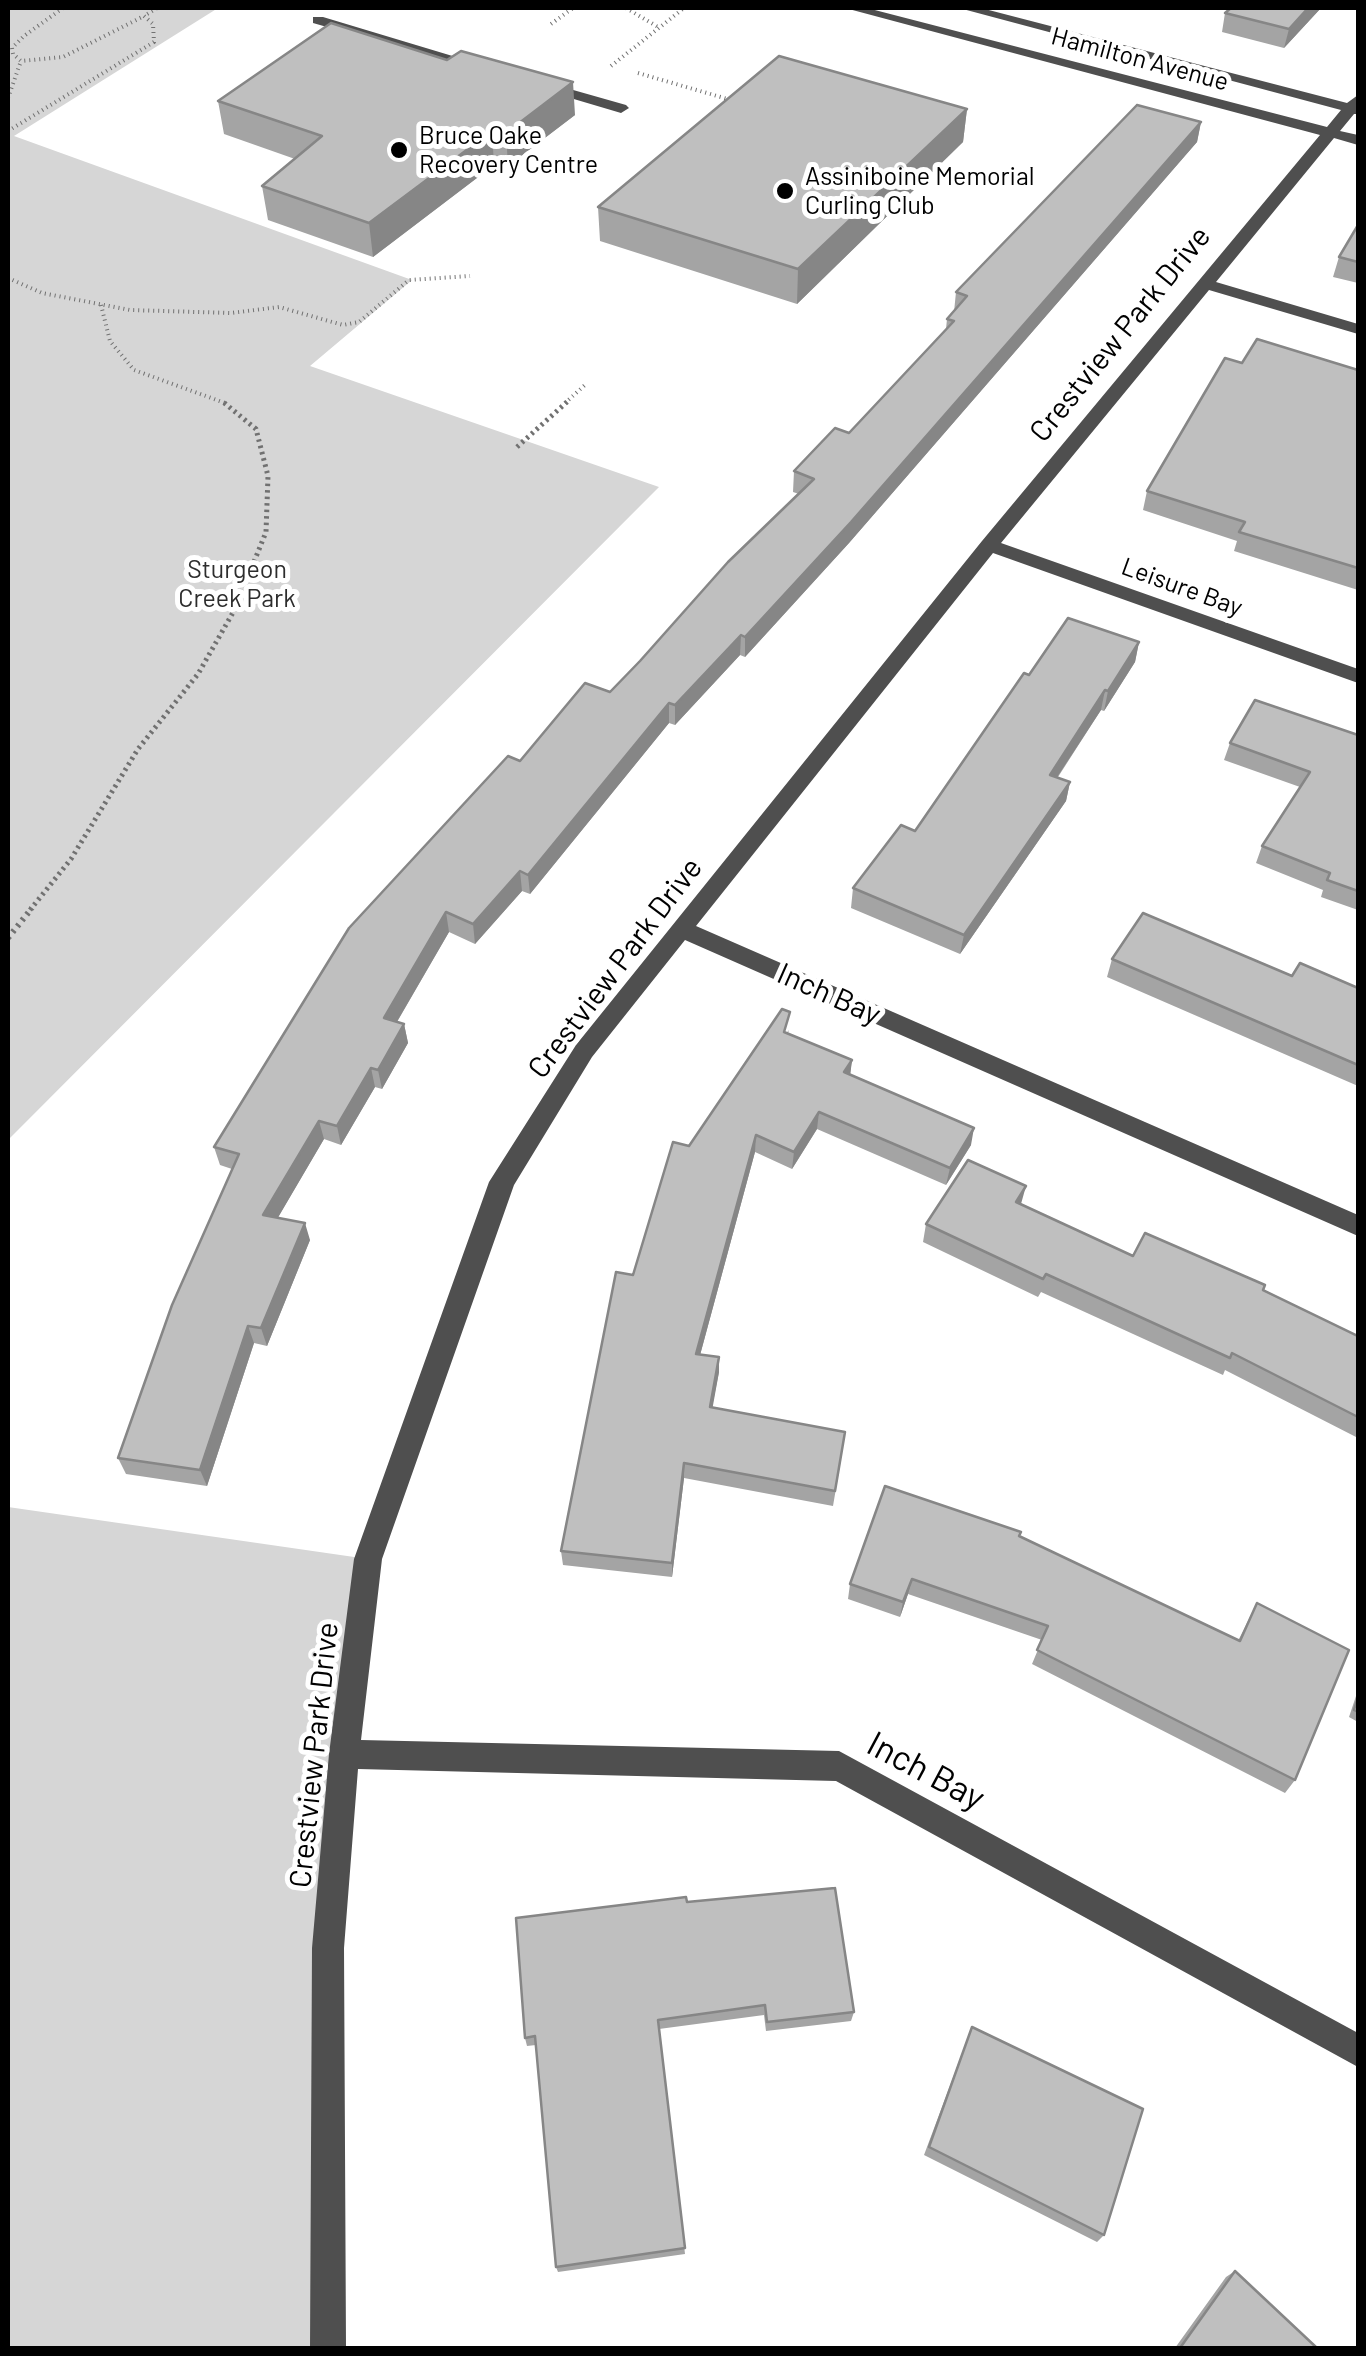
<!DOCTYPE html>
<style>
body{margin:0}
#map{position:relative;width:1366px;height:2356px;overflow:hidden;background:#fff;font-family:Barlow,sans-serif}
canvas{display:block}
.frame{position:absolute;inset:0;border:10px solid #000;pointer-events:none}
</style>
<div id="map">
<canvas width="1366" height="2356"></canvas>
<div class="frame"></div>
</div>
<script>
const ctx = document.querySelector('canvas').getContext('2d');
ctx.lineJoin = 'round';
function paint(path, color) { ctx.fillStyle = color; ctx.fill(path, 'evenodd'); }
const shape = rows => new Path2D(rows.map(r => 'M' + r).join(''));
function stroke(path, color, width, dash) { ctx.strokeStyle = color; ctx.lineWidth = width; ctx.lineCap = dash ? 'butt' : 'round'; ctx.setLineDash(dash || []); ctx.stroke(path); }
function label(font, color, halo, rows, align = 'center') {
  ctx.font = font + ' Barlow,sans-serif'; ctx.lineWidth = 10; ctx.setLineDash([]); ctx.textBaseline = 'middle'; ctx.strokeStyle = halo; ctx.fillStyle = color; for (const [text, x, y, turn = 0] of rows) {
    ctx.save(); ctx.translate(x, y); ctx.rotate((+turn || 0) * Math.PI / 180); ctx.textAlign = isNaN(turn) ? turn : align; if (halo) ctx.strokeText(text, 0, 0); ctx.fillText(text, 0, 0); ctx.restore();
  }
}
paint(shape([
 [8,8,218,8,14,136,412,280,310,366,659,487,8,1140],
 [8,1507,368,1559,328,1948,328,2348,8,2348]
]), '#d6d6d6');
stroke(shape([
 [63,8,24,36,12,48,13,54,21,61,63,57,144,16],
 [626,8,658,27],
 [551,24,573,8],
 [611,66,684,8],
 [638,73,731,100],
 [8,98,21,61],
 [8,131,154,42,153,24,144,16,157,8],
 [8,278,42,293,130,310,231,313,279,307,343,325,359,322,409,280,470,276],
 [101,305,110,341,134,370,225,403],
 [565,403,585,385]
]), '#717171', 4, [1, 4]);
stroke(shape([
 [517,447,568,401],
 [30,910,71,859,138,749,198,674,235,609,266,532,268,476,256,429,222,401]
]), '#717171', 5, [2.5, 4]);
stroke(shape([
 [8,938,32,908]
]), '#717171', 6, [2.5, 5]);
paint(shape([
 [845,8,867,8,1327,127,1341,110,959,8,981,8,1347,103,1358,95,1358,114,1354,114,1340,131,1358,135,1358,145,1334,138,1216,282,1358,324,1358,334,1209,290,1001,543,1358,669,1358,683,993,553,696,926,1358,1215,1358,1236,685,940,592,1057,514,1185,382,1559,361,1740,839,1751,1358,2033,1358,2067,836,1781,358,1769,344,1948,346,2348,310,2348,312,1948,329,1754,354,1559,489,1182,576,1045,982,541,1320,135,845,8],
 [313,17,323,17,489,67,477,70,313,23,313,17],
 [545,82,626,105,629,108,621,113,540,89,538,86,545,82]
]), '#4f4f4f');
paint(shape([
 [1231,8,1321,8,1284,48,1222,32,1225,13],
 [218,101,575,115,508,166,494,165,373,257,268,220,262,186,295,159,224,134],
 [967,109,963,142,797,304,600,241,598,207],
 [1201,122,1197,142,849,543,745,657,740,655,675,725,669,723,530,894,522,891,475,944,449,932,397,1022,404,1024,408,1043,382,1089,375,1087,341,1145,324,1139,278,1217,310,1240,267,1346,254,1343,207,1486,126,1474,118,1458,232,1169,220,1165,214,1147,520,761,610,692,799,494,793,492,794,471,849,433,946,329,947,319,954,312,956,292],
 [1358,225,1358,283,1333,277,1339,257],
 [1242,363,1358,370,1358,590,1234,551,1237,541,1143,510,1147,491],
 [1139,642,1135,662,1104,711,1101,710,1058,777,1070,782,1066,801,960,954,851,908,853,888,915,831,1029,675],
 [1358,735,1358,910,1321,897,1323,890,1256,863,1262,846,1300,787,1224,760,1230,743],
 [1112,959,1292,976,1358,988,1358,1086,1107,977],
 [789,1030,788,1033,852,1060,850,1074,971,1145,946,1185,817,1129,792,1169,755,1152,700,1355,719,1372,712,1407,843,1447,833,1506,684,1478,672,1577,563,1565,561,1551,633,1275,689,1146],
 [926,1224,1133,1256,1263,1290,1358,1336,1358,1438,1225,1370,1223,1375,1041,1292,1038,1297,923,1242],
 [1019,1536,1238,1641,1257,1603,1295,1780,1285,1793,1032,1664,1042,1640,908,1594,900,1617,848,1599,850,1584],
 [1358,1690,1358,1722,1349,1717],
 [687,1902,854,2012,851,2021,766,2031,764,2015,659,2029,685,2254,558,2272,556,2267,536,2045,527,2046,525,2038],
 [972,2027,1104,2235,1097,2242,924,2155],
 [1235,2271,1317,2348,1175,2348,1226,2277]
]), '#a4a4a4');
paint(shape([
 [1308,8,1321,8,1284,48,1289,29],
 [573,82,575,115,508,166,506,133],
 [967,109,963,142,797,304,798,269],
 [1201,122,1197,142,849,543,745,657,745,637],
 [492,131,494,165,373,257,369,223],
 [741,635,740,655,675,725,675,705],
 [1139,642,1135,662,1104,711,1108,691],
 [1105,690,1101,710,1046,794,1050,775],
 [669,703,669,723,530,894,528,875],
 [1070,782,1066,801,960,954,964,935],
 [520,871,522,891,475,944,473,924],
 [446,912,449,932,388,1037,384,1018],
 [404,1024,408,1043,382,1089,378,1070],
 [852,1060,850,1077,844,1072],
 [371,1068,375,1087,341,1145,337,1126],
 [819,1112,817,1129,792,1169,794,1152],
 [319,1121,324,1139,269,1233,263,1215],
 [974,1128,971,1145,946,1185,950,1168],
 [756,1135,755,1152,696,1370,696,1354],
 [1026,1186,1021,1204,1016,1202],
 [305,1223,310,1240,267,1346,261,1328],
 [248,1326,254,1343,207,1486,200,1470],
 [719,1357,719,1372,710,1422,710,1407],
 [684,1463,684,1478,672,1577,672,1563],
 [912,1579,908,1594,900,1617,903,1602]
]), '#868686');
const building = shape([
 [1231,8,1308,8,1289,29,1225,13,1231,8],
 [331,23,447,60,461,51,573,82,506,133,492,131,369,223,262,186,322,136,218,101,331,23],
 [779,56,967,109,798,269,598,207,779,56],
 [1137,105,1201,122,851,522,745,637,741,635,675,705,669,703,528,875,520,871,473,924,446,912,384,1018,404,1024,378,1070,371,1068,337,1126,319,1121,263,1215,305,1223,261,1328,248,1326,200,1470,118,1458,172,1305,239,1154,214,1147,349,928,508,756,520,761,585,683,610,692,640,661,728,562,814,479,794,471,835,428,849,433,954,321,947,319,967,296,956,292,1137,105],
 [1358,225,1358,262,1339,257,1358,225],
 [1257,339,1358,370,1358,568,1239,532,1245,522,1147,491,1225,358,1242,363,1257,339],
 [1068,618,1139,642,1108,691,1105,690,1050,775,1070,782,964,935,853,888,901,825,915,831,1024,673,1029,675,1068,618],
 [1255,700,1358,735,1358,891,1327,880,1330,873,1262,846,1310,772,1230,743,1255,700],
 [1143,913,1292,976,1300,963,1358,988,1358,1065,1112,959,1143,913],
 [782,1009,790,1012,784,1032,852,1060,844,1072,974,1128,950,1168,819,1112,794,1152,756,1135,696,1354,719,1357,710,1407,845,1432,835,1491,684,1463,672,1563,561,1551,616,1272,633,1275,673,1142,689,1146,782,1009],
 [968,1160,1026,1186,1016,1202,1133,1256,1145,1233,1265,1285,1263,1290,1358,1336,1358,1417,1232,1353,1230,1358,1046,1274,1043,1279,926,1224,968,1160],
 [885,1486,1021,1532,1019,1536,1240,1641,1257,1603,1349,1650,1295,1780,1037,1650,1048,1626,912,1579,903,1602,850,1584,885,1486],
 [1358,1697,1358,1712,1354,1710,1358,1697],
 [835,1888,854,2012,767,2022,765,2005,658,2020,685,2248,556,2267,535,2036,525,2038,516,1918,686,1897,687,1902,835,1888],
 [972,2027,1143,2109,1104,2235,929,2147,972,2027],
 [1235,2271,1317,2348,1180,2348,1235,2271]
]);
paint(building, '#bfbfbf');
stroke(building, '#868686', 2.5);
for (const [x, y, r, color] of [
 [399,150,10,"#000"],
 [785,191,10,"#000"]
]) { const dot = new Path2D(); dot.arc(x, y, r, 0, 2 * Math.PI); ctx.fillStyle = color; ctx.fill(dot); stroke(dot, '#fff', 4); }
label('25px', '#000', '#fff', [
 ["Hamilton Avenue",1140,59,15],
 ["Leisure Bay",1182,587,20]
]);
label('25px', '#000', '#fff', [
 ["Bruce Oake",419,136],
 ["Recovery Centre",419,165],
 ["Assiniboine Memorial",805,177],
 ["Curling Club",805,206]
], 'left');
label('25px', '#2d2d2d', '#fff', [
 ["Sturgeon",237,570],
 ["Creek Park",237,599]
]);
label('30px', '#000', '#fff', [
 ["Crestview Park Drive",1120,334,-51],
 ["Crestview Park Drive",615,968,-53],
 ["Inch Bay",829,994,24],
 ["Crestview Park Drive",314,1755,-84]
]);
label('35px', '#000', '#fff', [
 ["Inch Bay",926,1771,28]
]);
</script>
